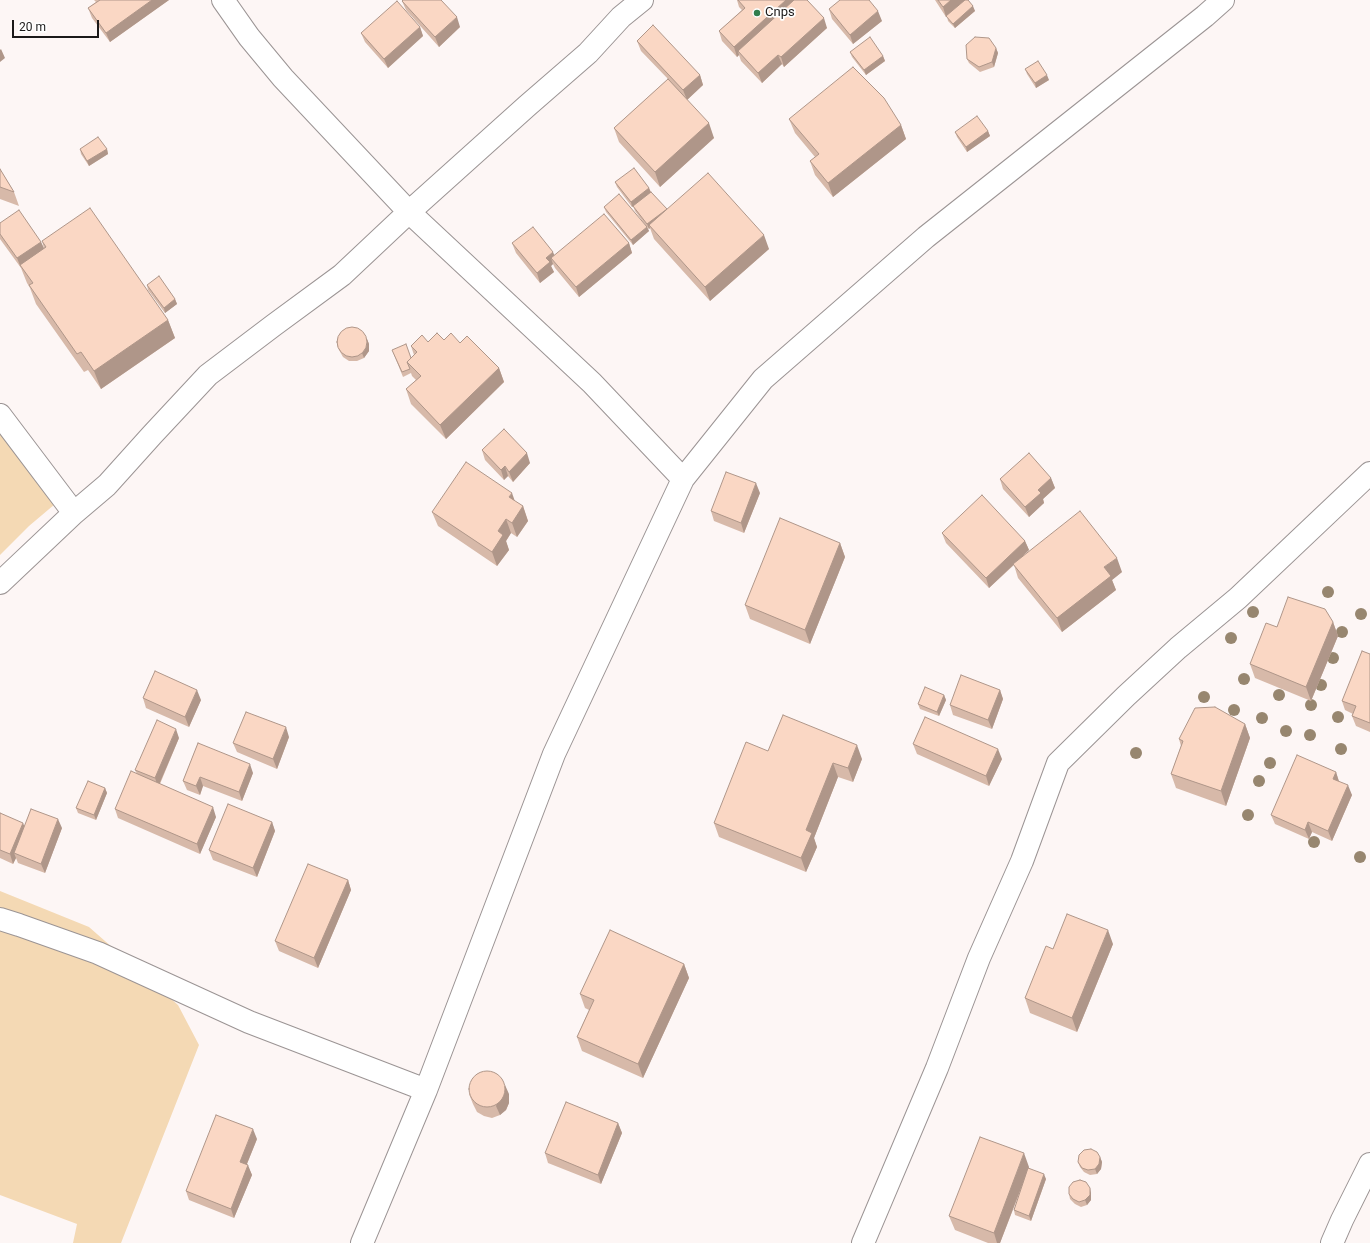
<!DOCTYPE html>
<style>
body{margin:0}
#map{position:relative;width:1370px;height:1243px;overflow:hidden;background:#fdf6f5;font-family:Roboto,sans-serif}
canvas{display:block}
.scale{position:absolute;left:12px;top:20px;width:87px;height:18px;box-sizing:border-box;border:2px solid #1b1919;border-top:0;padding-left:5px;font-size:12px;line-height:14px;white-space:nowrap;color:#1b1919;-webkit-text-stroke:3px #fff;paint-order:stroke}
</style>
<div id="map">
<canvas width="1370" height="1243"></canvas>
<div class="scale">20 m</div>
</div>
<script>
const ctx = document.querySelector('canvas').getContext('2d');
ctx.lineJoin = 'round';
function paint(path, color) { ctx.fillStyle = color; ctx.fill(path, 'evenodd'); }
const shape = rows => new Path2D(rows.map(r => 'M' + r).join(''));
function stroke(path, color, width, dash) { ctx.strokeStyle = color; ctx.lineWidth = width; ctx.lineCap = dash ? 'butt' : 'round'; ctx.setLineDash(dash || []); ctx.stroke(path); }
function label(font, color, halo, rows, align = 'center') {
  ctx.font = font + ' Roboto,sans-serif'; ctx.lineWidth = 3.5; ctx.setLineDash([]); ctx.textBaseline = 'middle'; ctx.strokeStyle = halo; ctx.fillStyle = color; for (const [text, x, y, turn = 0] of rows) {
    ctx.save(); ctx.translate(x, y); ctx.rotate((+turn || 0) * Math.PI / 180); ctx.textAlign = isNaN(turn) ? turn : align; if (halo) ctx.strokeText(text, 0, 0); ctx.fillText(text, 0, 0); ctx.restore();
  }
}
paint(shape([
 [0,415,61,499,29,526,0,555],
 [0,891,89,927,178,1005,199,1045,121,1243,73,1243,77,1224,0,1195]
]), '#f4d9b4');
const street = shape([
 [223,0,249,37,283,78,409,212,592,383,683,479],
 [0,415,74,513],
 [0,583,74,513,107,485,152,435,208,375,274,325,342,275,409,212,527,106,588,53,621,17,642,0],
 [0,919,19,925,98,953,249,1022,426,1090],
 [362,1243,426,1090,554,754,683,479,763,379,926,237,1205,16,1223,0],
 [863,1243,937,1068,979,958,1022,861,1058,763,1126,696,1178,648,1238,598,1370,473],
 [1332,1243,1342,1220,1370,1164]
]);
stroke(street, '#9b9494', 24);
stroke(street, '#fff', 22);
ctx.fillStyle = '#97866f';
for (const [x, y] of [
 [1328,592],
 [1253,612],
 [1361,614],
 [1342,632],
 [1231,638],
 [1333,658],
 [1244,679],
 [1321,685],
 [1279,695],
 [1204,697],
 [1311,705],
 [1234,710],
 [1338,717],
 [1262,718],
 [1286,731],
 [1310,735],
 [1341,749],
 [1136,753],
 [1270,763],
 [1259,781],
 [1248,815],
 [1314,842],
 [1360,857]
]) { ctx.beginPath(); ctx.arc(x, y, 6, 0, 2 * Math.PI); ctx.fill(); }
paint(shape([
 [94,0,169,0,110,42,92,18,88,8,96,2],
 [737,0,807,0,827,28,784,67,782,64,762,83,741,61,739,55,737,57,722,41,719,31,742,10,739,7],
 [935,0,968,0,975,11,955,28,948,21,947,16,946,17],
 [402,1,460,27,439,47,406,10],
 [829,9,882,21,853,44,832,19],
 [420,27,423,36,388,68,365,42,361,33],
 [637,41,700,75,703,85,687,100,714,138,660,187,619,142,614,128,668,79,641,51],
 [996,48,998,53,994,67,980,72,969,63,967,59],
 [850,52,883,56,885,61,866,75,852,57],
 [1025,69,1049,80,1036,88,1027,74],
 [789,119,901,125,906,139,833,197,815,175,810,161,815,157,795,133],
 [988,131,990,136,967,152,957,137,955,132],
 [80,149,107,149,108,154,89,166,81,154],
 [0,169,14,192,19,206,0,199],
 [615,182,649,188,651,192,667,210,769,249,710,301,654,239,650,228,649,229,647,227,649,231,633,245,606,212,604,207,646,226,635,211,633,206,632,207,617,187],
 [0,223,41,242,44,248,42,241,168,320,175,338,101,389,88,370,84,372,36,304,30,288,27,283,21,268,0,239],
 [512,243,555,255,629,243,632,253,579,297,555,268,553,264,551,266,554,272,540,283,516,253],
 [147,285,175,299,177,304,165,313,148,290],
 [367,339,369,344,369,351,364,358,357,361,349,361,343,357,339,350,337,345],
 [444,340,460,343,499,368,504,382,446,439,411,404,406,389,416,380,412,376,411,373,403,377,392,350,411,358,414,355,411,346,428,342],
 [482,450,530,463,513,482,508,476,504,480,485,460],
 [1051,478,1055,488,1043,499,1044,503,1029,517,1003,489,1000,479],
 [760,493,744,533,714,521,711,511],
 [514,501,523,506,528,521,517,537,511,533,506,541,509,550,497,566,438,526,432,512],
 [942,533,1025,541,1029,550,1024,555,1122,572,1112,580,1116,590,1062,632,1018,578,1014,565,989,588,946,543],
 [840,543,845,557,810,644,750,619,745,605],
 [1333,622,1338,636,1311,701,1255,678,1250,664,1277,627],
 [1370,654,1370,732,1356,726,1352,716,1353,714,1345,710,1342,701],
 [1000,690,1003,699,992,729,953,715,950,705],
 [944,695,946,700,939,716,920,709,918,704],
 [143,698,201,700,189,727,146,708],
 [1245,724,1250,738,1226,806,1176,788,1171,774,1181,746,1179,739],
 [289,737,277,769,237,752,233,743],
 [179,738,160,784,216,817,200,854,118,818,115,809,137,774,135,770],
 [198,743,253,773,242,801,203,786,200,795,187,790,183,781],
 [913,744,1002,759,989,786,917,754],
 [768,751,862,759,853,782,838,777,814,838,817,847,806,872,719,837,714,823],
 [1336,772,1339,781,1352,795,1332,841,1312,832,1309,839,1275,824,1271,815],
 [105,788,107,793,96,820,78,813,76,808],
 [0,813,25,826,62,828,45,873,18,863,16,858,13,864,0,858],
 [272,822,275,831,257,877,213,860,209,850],
 [348,880,351,890,318,968,279,951,275,941],
 [1113,944,1077,1032,1030,1013,1025,998,1053,949],
 [684,964,689,978,643,1078,582,1051,577,1037,589,1010,585,1008,580,994],
 [469,1094,509,1094,509,1103,506,1110,500,1115,492,1118,484,1116,477,1112,473,1104],
 [618,1123,622,1133,601,1184,548,1163,545,1153],
 [257,1139,247,1164,252,1175,234,1218,189,1200,186,1191],
 [1100,1157,1102,1162,1101,1169,1097,1174,1090,1175,1084,1172,1080,1167,1078,1162],
 [1029,1167,1029,1168,1046,1179,1031,1221,1015,1215,1014,1210,1023,1184,1000,1243,988,1243,955,1230,949,1216],
 [1091,1193,1091,1200,1087,1205,1081,1207,1075,1204,1070,1199,1069,1194]
]), '#d7b9a9');
paint(shape([
 [152,0,169,0,110,42,106,33],
 [786,0,800,0,738,51,739,55,737,57,734,47],
 [951,0,965,0,946,17,943,7],
 [973,6,975,11,955,28,953,24],
 [878,11,882,21,853,44,850,35],
 [457,17,460,27,439,47,435,37],
 [824,18,827,28,784,67,781,57],
 [420,27,423,36,388,68,384,59],
 [996,48,998,53,994,67,992,62],
 [1,49,5,58,0,62,0,50],
 [778,55,782,64,762,83,758,73],
 [883,56,885,61,866,75,864,70],
 [700,75,703,85,687,100,683,90],
 [1047,75,1049,80,1036,88,1035,83],
 [709,123,714,138,660,187,655,172],
 [901,125,906,139,833,197,828,183],
 [988,131,990,136,967,152,966,147],
 [107,149,108,154,89,166,87,161],
 [649,188,651,193,632,207,631,202],
 [667,209,668,214,649,225,650,228,649,229,647,224],
 [647,227,649,231,633,245,631,240],
 [764,235,769,249,710,301,705,287],
 [41,242,45,251,20,265,21,268,17,258],
 [629,243,632,253,579,297,576,287],
 [553,252,557,261,551,258,553,264,551,266,554,272,540,283,537,273,546,258],
 [175,299,177,304,165,313,164,308],
 [168,320,175,338,101,389,94,371],
 [367,339,369,344,369,351,364,358,362,353],
 [499,368,504,382,446,439,440,425],
 [527,453,530,463,513,482,509,472],
 [505,466,508,476,504,480,501,470],
 [1051,478,1055,488,1043,499,1044,503,1029,517,1025,507,1038,490],
 [756,483,760,493,744,533,741,523],
 [512,493,517,507,509,497],
 [523,506,528,521,517,537,512,523],
 [506,519,511,533,506,541,509,550,497,566,492,552,498,531],
 [1025,541,1029,550,989,588,986,578],
 [840,543,845,557,810,644,805,630],
 [1117,558,1122,572,1112,580,1116,590,1062,632,1057,618,1104,567],
 [1333,622,1338,636,1311,701,1306,687],
 [197,690,201,700,189,727,185,717],
 [1000,690,1003,699,992,729,988,720],
 [944,695,946,700,939,716,937,712],
 [1245,724,1250,738,1226,806,1221,791],
 [286,727,289,737,277,769,273,759],
 [176,729,179,738,158,787,155,778],
 [857,745,862,759,853,782,848,768],
 [998,749,1002,759,989,786,986,776],
 [833,763,838,777,814,838,817,847,806,872,801,858,806,830],
 [250,764,253,773,242,801,239,792],
 [1336,772,1339,782,1333,779],
 [200,777,203,786,200,795,196,786],
 [1348,785,1352,795,1332,841,1328,831],
 [105,788,107,793,96,820,94,815],
 [213,807,216,817,200,854,197,844],
 [58,819,62,828,45,873,41,864],
 [272,822,275,831,257,877,253,868],
 [1308,822,1312,832,1309,839,1305,830],
 [23,823,27,832,14,853,16,858,13,864,10,854],
 [348,880,351,890,318,968,314,958],
 [1108,930,1113,944,1077,1032,1072,1018],
 [684,964,689,978,643,1078,638,1064],
 [505,1085,509,1094,509,1103,506,1110,500,1115,496,1106],
 [618,1123,622,1133,601,1184,598,1175],
 [253,1129,257,1139,244,1171,240,1162],
 [1024,1153,1029,1167,1000,1243,997,1243,994,1233],
 [1100,1157,1102,1162,1101,1169,1097,1174,1095,1169],
 [248,1165,252,1175,234,1218,231,1209],
 [1044,1174,1046,1179,1031,1221,1029,1216],
 [1090,1188,1091,1193,1091,1200,1087,1205,1085,1200]
]), '#af9689');
const building = shape([
 [100,0,152,0,106,33,88,8,100,0],
 [403,0,441,0,457,17,435,37,402,1,403,0],
 [738,0,786,0,734,47,719,31,745,8,738,0],
 [794,0,807,0,824,18,781,57,778,55,758,73,738,51,794,0],
 [840,0,869,0,878,11,850,35,829,9,840,0],
 [938,0,951,0,943,7,938,0],
 [965,0,968,0,973,6,953,24,946,16,965,0],
 [397,1,420,27,384,59,361,33,397,1],
 [653,25,700,75,683,90,637,41,653,25],
 [870,37,883,56,864,70,850,52,870,37],
 [975,37,989,38,996,48,992,62,979,67,967,59,966,45,975,37],
 [1038,61,1047,75,1035,83,1025,69,1038,61],
 [853,67,884,98,901,125,828,183,810,161,819,154,789,119,853,67],
 [668,79,709,123,655,172,614,128,668,79],
 [977,116,988,131,966,147,955,132,977,116],
 [98,137,107,149,87,161,80,149,98,137],
 [634,168,649,188,631,202,615,182,634,168],
 [0,169,14,192,0,187,0,169],
 [708,173,764,235,705,287,649,225,708,173],
 [651,192,667,209,647,224,633,206,651,192],
 [619,194,647,227,631,240,604,207,619,194],
 [90,208,168,320,94,371,81,352,77,354,29,285,33,283,20,265,46,247,42,241,90,208],
 [19,210,41,242,17,258,0,234,0,223,19,210],
 [604,214,629,243,576,287,551,258,604,214],
 [533,227,553,252,546,258,550,262,537,273,512,243,533,227],
 [159,276,175,299,164,308,147,285,159,276],
 '337 342a15 15 0 1 1 30 0a15 15 0 1 1-30 0Z',
 [437,333,444,340,451,333,460,343,467,336,499,368,440,425,406,389,421,376,407,362,417,352,411,346,422,335,428,342,437,333],
 [406,344,411,358,407,362,410,369,402,372,392,350,406,344],
 [504,429,527,453,509,472,505,466,501,470,482,450,504,429],
 [1029,453,1051,478,1038,490,1041,493,1025,507,1000,479,1029,453],
 [466,462,512,493,509,497,523,506,512,523,506,519,498,531,503,535,492,552,432,512,466,462],
 [726,472,756,483,741,523,711,511,726,472],
 [982,495,1025,541,986,578,942,533,982,495],
 [1080,511,1117,558,1104,567,1111,576,1057,618,1013,564,1080,511],
 [780,518,840,543,805,630,745,605,780,518],
 [1288,597,1325,609,1333,622,1306,687,1250,664,1266,623,1277,627,1288,597],
 [1362,651,1370,654,1370,723,1352,716,1356,706,1342,701,1362,651],
 [155,671,197,690,185,717,143,698,155,671],
 [961,675,1000,690,988,720,950,705,961,675],
 [925,687,944,695,937,712,918,704,925,687],
 [1215,707,1245,724,1221,791,1171,774,1183,741,1179,739,1195,708,1215,707],
 [246,712,286,727,273,759,233,743,246,712],
 [783,715,857,745,848,768,833,763,806,830,812,833,801,858,714,823,746,742,768,751,783,715],
 [925,717,998,749,986,776,913,744,925,717],
 [157,720,176,729,155,778,135,770,157,720],
 [198,743,250,764,239,792,200,777,196,786,183,781,198,743],
 [1297,755,1336,772,1333,779,1348,785,1328,831,1308,822,1305,830,1271,815,1297,755],
 [131,771,213,807,197,844,115,809,131,771],
 [88,781,105,788,94,815,76,808,88,781],
 [228,804,272,822,253,868,209,850,228,804],
 [31,809,58,819,41,864,14,853,31,809],
 [0,813,23,823,10,854,0,850,0,813],
 [308,864,348,880,314,958,275,941,308,864],
 [1067,914,1108,930,1072,1018,1025,998,1046,946,1053,949,1067,914],
 [610,930,684,964,638,1064,577,1037,594,1000,580,994,610,930],
 '469 1089a18 18 0 1 1 36 0a18 18 0 1 1-36 0Z',
 [566,1102,618,1123,598,1175,545,1153,566,1102],
 [216,1115,253,1129,240,1162,248,1165,231,1209,186,1191,216,1115],
 [980,1137,1024,1153,994,1233,949,1216,980,1137],
 [1091,1149,1097,1152,1100,1157,1099,1164,1095,1169,1088,1170,1082,1168,1078,1162,1079,1155,1084,1150,1091,1149],
 [1028,1168,1044,1174,1029,1216,1014,1210,1028,1168],
 [1080,1180,1086,1182,1090,1188,1090,1195,1085,1200,1079,1202,1073,1199,1069,1194,1069,1187,1073,1182,1080,1180]
]);
paint(building, '#fad7c4');
stroke(building, '#af9689', 1);
for (const [x, y, r, color] of [
 [757,13,4,"#327e4d"]
]) { const dot = new Path2D(); dot.arc(x, y, r, 0, 2 * Math.PI); ctx.fillStyle = color; ctx.fill(dot); stroke(dot, '#fff', 1.5); }
label('13px', '#1b1919', '#fff', [
 ["Cnps",765,13]
], 'left');
</script>
